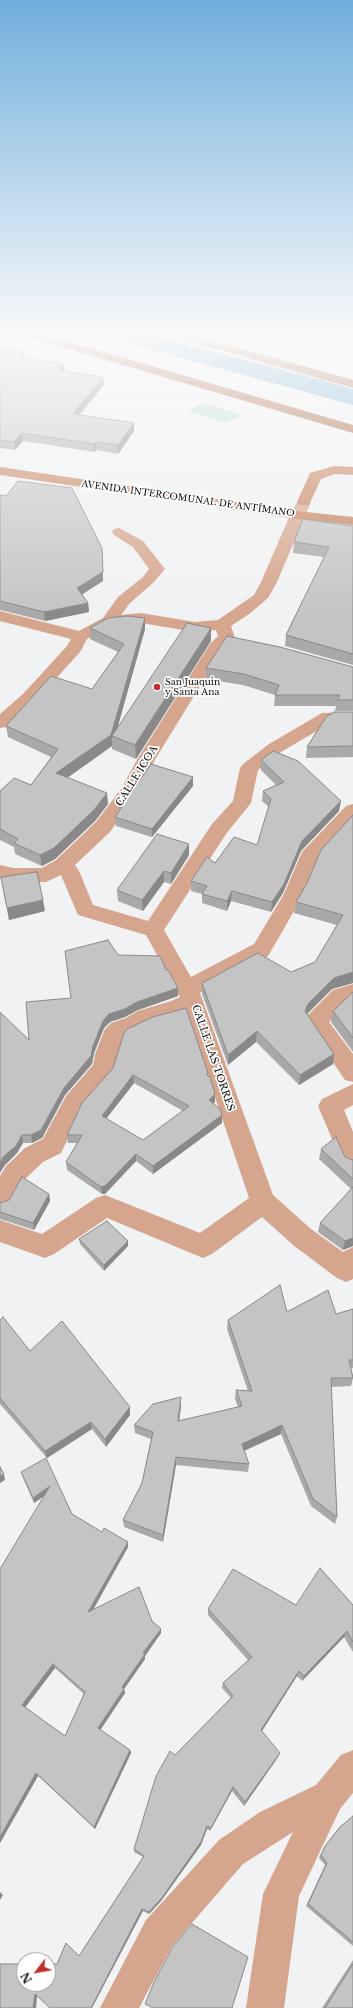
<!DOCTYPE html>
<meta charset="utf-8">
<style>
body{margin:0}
#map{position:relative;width:353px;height:2008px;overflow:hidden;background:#f1f2f3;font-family:"Libre Baskerville",serif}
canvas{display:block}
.north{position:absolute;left:16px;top:1952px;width:40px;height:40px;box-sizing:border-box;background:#fff;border:1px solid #9e9e9e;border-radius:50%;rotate:239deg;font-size:11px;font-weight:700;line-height:16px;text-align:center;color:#0c0c0c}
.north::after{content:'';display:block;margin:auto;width:14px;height:18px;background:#bf302c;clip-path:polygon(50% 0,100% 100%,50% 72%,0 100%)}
</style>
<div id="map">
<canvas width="353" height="2008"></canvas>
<div class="north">N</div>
</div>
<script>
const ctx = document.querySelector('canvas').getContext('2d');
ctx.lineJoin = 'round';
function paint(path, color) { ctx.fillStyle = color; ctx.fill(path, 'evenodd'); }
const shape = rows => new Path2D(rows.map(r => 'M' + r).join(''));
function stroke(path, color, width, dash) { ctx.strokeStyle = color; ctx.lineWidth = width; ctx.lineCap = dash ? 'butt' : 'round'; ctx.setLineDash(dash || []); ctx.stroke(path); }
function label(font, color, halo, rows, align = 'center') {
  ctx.font = font + ' "Libre Baskerville",serif'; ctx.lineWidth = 3.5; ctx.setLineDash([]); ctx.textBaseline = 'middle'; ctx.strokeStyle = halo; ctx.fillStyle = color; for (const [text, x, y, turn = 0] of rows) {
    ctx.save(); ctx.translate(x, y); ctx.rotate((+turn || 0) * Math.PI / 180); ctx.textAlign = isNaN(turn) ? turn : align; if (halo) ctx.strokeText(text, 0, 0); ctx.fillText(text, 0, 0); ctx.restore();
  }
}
paint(shape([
 [203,403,242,415,225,423,188,411]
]), '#aee0c8');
paint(shape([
 [98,335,151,335,299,374,353,389,353,405]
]), '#60a6cc');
paint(shape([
 [304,498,309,499,311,502,277,582,268,598,249,614,231,626,235,638,224,647,156,758,136,795,110,832,75,865,80,873,93,905,148,921,212,824,233,801,240,768,243,764,269,744,322,713,353,712,353,722,332,722,281,752,258,770,251,803,226,834,164,930,191,977,254,944,284,894,302,852,346,806,353,804,353,822,318,860,304,894,268,956,200,993,273,1195,311,1229,343,1252,353,1247,353,1279,346,1282,337,1278,293,1245,262,1217,212,1254,203,1258,107,1218,54,1254,45,1258,0,1242,0,1220,42,1234,96,1198,105,1195,200,1233,249,1198,187,1014,153,1024,141,1031,127,1036,123,1040,112,1075,82,1110,61,1153,43,1162,24,1180,9,1207,0,1210,0,1176,6,1166,25,1148,43,1139,66,1096,93,1065,95,1054,105,1029,111,1023,126,1018,138,1011,171,1001,180,997,146,935,78,915,61,875,46,882,13,882,0,879,0,865,13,868,42,868,56,860,96,822,121,789,138,758,210,644,218,636,216,630,195,632,141,623,113,625,87,639,80,652,35,702,6,727,0,728,0,714,23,694,67,646,71,639,0,621,0,611,79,631,103,618,118,597,143,577,149,569,133,547,114,535,112,532,114,529,119,528,143,541,165,569,153,583,130,603,121,615,141,613,195,622,218,620,254,595,261,582,290,515,299,499,304,498],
 [353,984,353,1000,349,1002,329,1022,353,1054,353,1082,345,1080,305,1021,308,1015,333,990,353,984],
 [353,1084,353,1105,344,1110,353,1132,353,1170,344,1167,318,1106,322,1099,353,1084],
 [353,1750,353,1793,340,1809,299,1896,284,2008,246,2008,263,1894,293,1832,243,1864,172,1946,139,2008,100,2008,146,1920,219,1840,260,1812,316,1785,341,1755,353,1750]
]), '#d6a58d');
paint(shape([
 [334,466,353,467,353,475,335,474,321,479,309,505,299,505,297,502,310,473,334,466],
 [0,467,297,511,353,517,353,525,297,519,0,475,0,467]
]), '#c57e59');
paint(shape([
 [26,335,46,335,353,425,353,433,28,337,26,335],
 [172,335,192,335,353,380,353,388,174,337,172,335]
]), '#9e4f21');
paint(shape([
 [0,348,25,358,64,364,65,371,103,377,104,385,79,415,134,423,134,431,118,454,96,450,95,452,23,441,15,450,0,448],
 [0,495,103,557,103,581,82,594,88,603,89,612,45,621,0,610],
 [353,526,353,665,285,646,286,635,324,557,293,553,294,542],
 [90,628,145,629,117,727,211,641,136,759,112,749,112,746,67,778,108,804,95,821,55,859,42,866,15,854,14,847,0,840,0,791,31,785,51,757,8,737,6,726,92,689,118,652,90,639],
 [353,667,353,711,335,711,336,706,274,706,275,695,243,685,206,679,206,668],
 [353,712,353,757,306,758,307,747],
 [261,760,339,811,301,851,283,893,271,912,231,901,227,911,202,903,202,894,191,891,191,881,215,863,257,845,269,807,262,801,263,791,276,785,261,770],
 [193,786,152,837,116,826,115,817],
 [353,815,353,983,332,989,307,1014,334,1054,333,1064,299,1085,256,1042,228,1065,202,994,202,983,291,972,315,962,337,925,294,913,296,902],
 [189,855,171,884,164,882,143,911,118,901,117,890],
 [1,877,45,911,9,920],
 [118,955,166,970,178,996,138,1010,125,1017,110,1022,104,1028,94,1053,92,1064,65,1095,42,1138,32,1143,23,1143,17,1153,5,1165,29,1040,71,998],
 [353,992,353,1052,331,1022,333,1011],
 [113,1068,208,1073,208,1076,215,1094,215,1102,213,1104,222,1123,153,1174,136,1161,105,1194,102,1194,67,1170,66,1162,78,1143,68,1143,67,1135],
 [134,1083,183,1111,143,1140,106,1119],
 [321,1149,353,1160,353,1246,343,1250,318,1232,320,1223,351,1189,319,1159],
 [49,1194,50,1201,34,1230,0,1219,0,1203],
 [79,1239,128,1241,128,1246,104,1271,80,1244],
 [353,1309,353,1368,351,1368,353,1378,351,1386,331,1387,337,1517,335,1524,311,1506,281,1434,244,1451,249,1464,248,1472,176,1465,163,1542,124,1527,123,1520,142,1483,151,1439,135,1433,134,1425,181,1406,179,1421,238,1407,235,1399,236,1390,248,1391,227,1329,228,1320,287,1312,336,1314],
 [0,1320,30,1351,130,1407,130,1415,106,1447,92,1429,47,1458,0,1404],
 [21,1472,72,1514,102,1532,128,1542,128,1547,93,1610,152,1621,161,1629,161,1633,145,1656,145,1659,124,1689,125,1693,100,1730,130,1750,131,1753,95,1829,38,1776,0,1843,43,1497,34,1503,23,1478],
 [55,1668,84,1694,65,1736,25,1707],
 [296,1605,353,1605,353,1652,344,1637,302,1681,297,1676,262,1731,278,1757,244,1806,232,1791,210,1831,207,1829,201,1845,161,1901,149,1914,143,1911,37,1996,36,2008,0,2008,57,1964,66,1943,79,1956,143,1857,134,1852,134,1849,175,1755,231,1698,222,1688,223,1683,248,1660,208,1615,208,1609],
 [353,1816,353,1946,306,1906,325,1865,319,1858,324,1847,340,1827],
 [353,1960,353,2008,322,2008]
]), '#a9a9a9');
paint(shape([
 [24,351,25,359,19,357],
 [64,364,65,371,58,370],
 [103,377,104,385,73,422,73,414],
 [134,423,134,431,118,454,118,445],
 [22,433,23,441,15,450,14,442],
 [96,442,96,450,95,452,94,444],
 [102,548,103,581,78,597,77,588],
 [88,603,89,612,45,621,44,612],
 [145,618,145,629,115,737,112,736,112,746,57,785,56,773],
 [211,628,211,641,136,759,135,745],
 [193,777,193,786,152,837,152,829],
 [107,793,108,804,95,821,55,859,42,866,40,855],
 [341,801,339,811,301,851,283,893,271,912,272,902,302,841],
 [189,844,189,855,171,884,171,873],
 [164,871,164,882,143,911,142,900],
 [232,891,231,901,227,911,227,901],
 [43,900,45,911,9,920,7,908],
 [353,972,353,983,332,989,307,1014,305,1011,308,1004,334,978],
 [178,988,178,996,138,1010,125,1017,110,1022,104,1028,94,1053,92,1064,65,1095,42,1138,32,1143,31,1135,93,1046,103,1021,109,1014,137,1002],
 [257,1031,256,1042,228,1065,228,1055],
 [334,1054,333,1064,299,1085,300,1075],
 [133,1075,134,1083,102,1124,102,1116],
 [215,1094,215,1102,208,1108,209,1100],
 [222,1115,222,1123,153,1174,153,1166],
 [22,1135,23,1143,17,1153,5,1165,0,1173,0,1163,3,1157],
 [136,1154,136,1161,105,1194,102,1194,101,1187],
 [49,1194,50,1201,34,1230,33,1223],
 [353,1238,353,1246,343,1250,345,1241],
 [128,1241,128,1246,104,1271,104,1265],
 [181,1397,181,1406,178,1430,178,1421],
 [130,1407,130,1415,106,1447,105,1439],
 [91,1422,92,1429,47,1458,45,1451],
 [282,1425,281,1434,241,1452,242,1444],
 [176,1457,176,1465,163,1542,163,1535],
 [4,1474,5,1480,0,1483,0,1476],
 [50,1486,51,1491,34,1503,33,1498],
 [128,1542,128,1547,89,1617,88,1612],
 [161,1629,161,1633,145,1656,145,1659,124,1689,125,1693,99,1732,98,1728,122,1687,143,1653],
 [347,1631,344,1637,302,1681,304,1676],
 [53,1664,55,1668,24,1709,22,1705],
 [299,1671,297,1676,260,1734,261,1730],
 [130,1750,131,1753,95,1829,94,1827],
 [280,1753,278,1757,244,1806,245,1802],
 [36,1773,38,1776,0,1843,0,1837],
 [233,1787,232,1791,210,1831,211,1828],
 [207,1826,207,1829,201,1845,161,1901,149,1914,149,1912],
 [0,1892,3,1895,0,1900],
 [142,1909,143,1911,92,2008,91,2008],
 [35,1994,37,1994,36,2008,33,2008]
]), '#89898a');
const building = shape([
 [0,348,24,351,19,357,64,364,58,370,103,377,73,414,134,423,118,445,96,442,94,444,22,433,14,442,0,440,0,348],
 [18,481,72,488,102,548,103,572,77,588,88,603,44,612,0,601,0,495,6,496,18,481],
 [303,519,353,526,353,654,286,635,329,547,294,542,303,519],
 [127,616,145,618,111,735,56,773,107,793,94,810,54,848,40,855,14,843,18,839,0,829,0,791,14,778,31,785,58,749,6,726,51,676,92,689,124,644,90,628,108,618,127,616],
 [187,623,211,628,135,745,112,736,187,623],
 [227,636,280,647,353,667,353,700,337,700,340,695,275,695,279,685,244,674,206,668,227,636],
 [334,712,353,712,353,746,307,747,326,717,334,712],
 [273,751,298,761,341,801,302,841,284,884,272,902,232,891,227,901,202,894,207,886,191,881,207,857,215,863,234,837,257,845,271,799,263,791,284,782,261,760,273,751],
 [151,764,193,777,152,829,115,817,151,764],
 [353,815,353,972,334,978,308,1004,305,1011,334,1054,300,1075,257,1031,228,1055,202,983,258,953,291,972,315,962,343,915,296,902,307,883,321,850,353,815],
 [157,834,189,844,171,873,164,871,142,900,117,890,157,834],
 [37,872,43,900,7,908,1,877,37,872],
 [108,940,118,955,160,956,166,970,168,970,178,988,137,1002,125,1009,109,1014,103,1021,93,1046,91,1056,64,1088,41,1130,31,1135,22,1135,16,1146,3,1157,0,1163,0,1012,29,1040,26,1002,71,998,65,951,108,940],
 [353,992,353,1038,333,1011,353,992],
 [186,1008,208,1073,207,1075,210,1077,215,1094,209,1100,220,1109,222,1115,153,1166,136,1154,105,1186,101,1187,66,1162,82,1135,67,1135,82,1103,113,1068,124,1033,127,1029,153,1017,186,1008],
 [133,1075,189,1106,143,1140,102,1116,133,1075],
 [336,1137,345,1157,353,1160,353,1179,321,1149,336,1137],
 [22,1177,49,1194,33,1223,0,1212,0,1203,9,1200,22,1177],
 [353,1187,353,1238,345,1241,320,1223,353,1187],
 [107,1221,128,1241,104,1265,79,1239,107,1221],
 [280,1285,287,1312,328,1290,336,1314,353,1309,353,1360,349,1360,353,1378,331,1378,337,1517,313,1499,282,1425,242,1444,249,1464,176,1457,163,1535,123,1520,142,1483,153,1432,134,1425,153,1404,181,1397,178,1421,242,1406,236,1390,252,1391,228,1320,280,1285],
 [3,1317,30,1351,62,1321,130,1407,105,1439,91,1422,45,1451,0,1398,0,1320,3,1317],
 [46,1458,72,1514,102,1532,104,1528,128,1542,88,1612,139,1587,152,1621,161,1629,143,1653,145,1654,122,1687,124,1689,98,1728,130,1750,94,1827,36,1773,0,1837,0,1569,50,1486,33,1498,21,1472,46,1458],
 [53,1664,85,1692,65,1736,22,1705,53,1664],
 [0,1467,4,1474,0,1476,0,1467],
 [320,1568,353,1605,353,1642,347,1631,304,1676,299,1671,261,1730,280,1753,245,1802,233,1787,211,1828,207,1826,201,1842,161,1899,149,1912,142,1909,91,2008,50,2008,35,1994,33,2008,0,2008,0,1964,24,1964,24,1984,48,1984,48,1964,57,1964,66,1943,79,1956,144,1856,134,1849,156,1776,170,1751,175,1755,233,1696,223,1683,252,1657,208,1609,233,1569,296,1605,320,1568],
 [353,1816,353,1942,308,1904,327,1863,321,1855,326,1845,340,1827,353,1816],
 [192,1924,248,1957,232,2008,153,2008,145,2004,154,1982,173,1946,192,1924],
 [353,1964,353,2008,325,2008,353,1964]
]);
paint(building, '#c4c4c5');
stroke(building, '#89898a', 1);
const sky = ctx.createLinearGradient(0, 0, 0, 616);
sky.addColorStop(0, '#71aedd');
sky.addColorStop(0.54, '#f9f9fa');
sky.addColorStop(1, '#f9f9fa00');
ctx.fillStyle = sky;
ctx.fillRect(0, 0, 353, 616);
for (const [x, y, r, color] of [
 [157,687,4,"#bf302c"]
]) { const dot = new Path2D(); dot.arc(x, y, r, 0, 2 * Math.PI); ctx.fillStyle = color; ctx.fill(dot); stroke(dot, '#fff', 1.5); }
label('9px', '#0c0c0c', '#fff', [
 ["AVENIDA INTERCOMUNAL DE ANTÍMANO",188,499,8]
]);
label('9px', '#0c0c0c', '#fff', [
 ["San Juaquin",165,682],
 ["y Santa Ana",165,692]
], 'left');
label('10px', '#0c0c0c', '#fff', [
 ["CALLE ICOA",137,776,-58],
 ["CALLE LAS TORRES",213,1058,71]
]);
</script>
